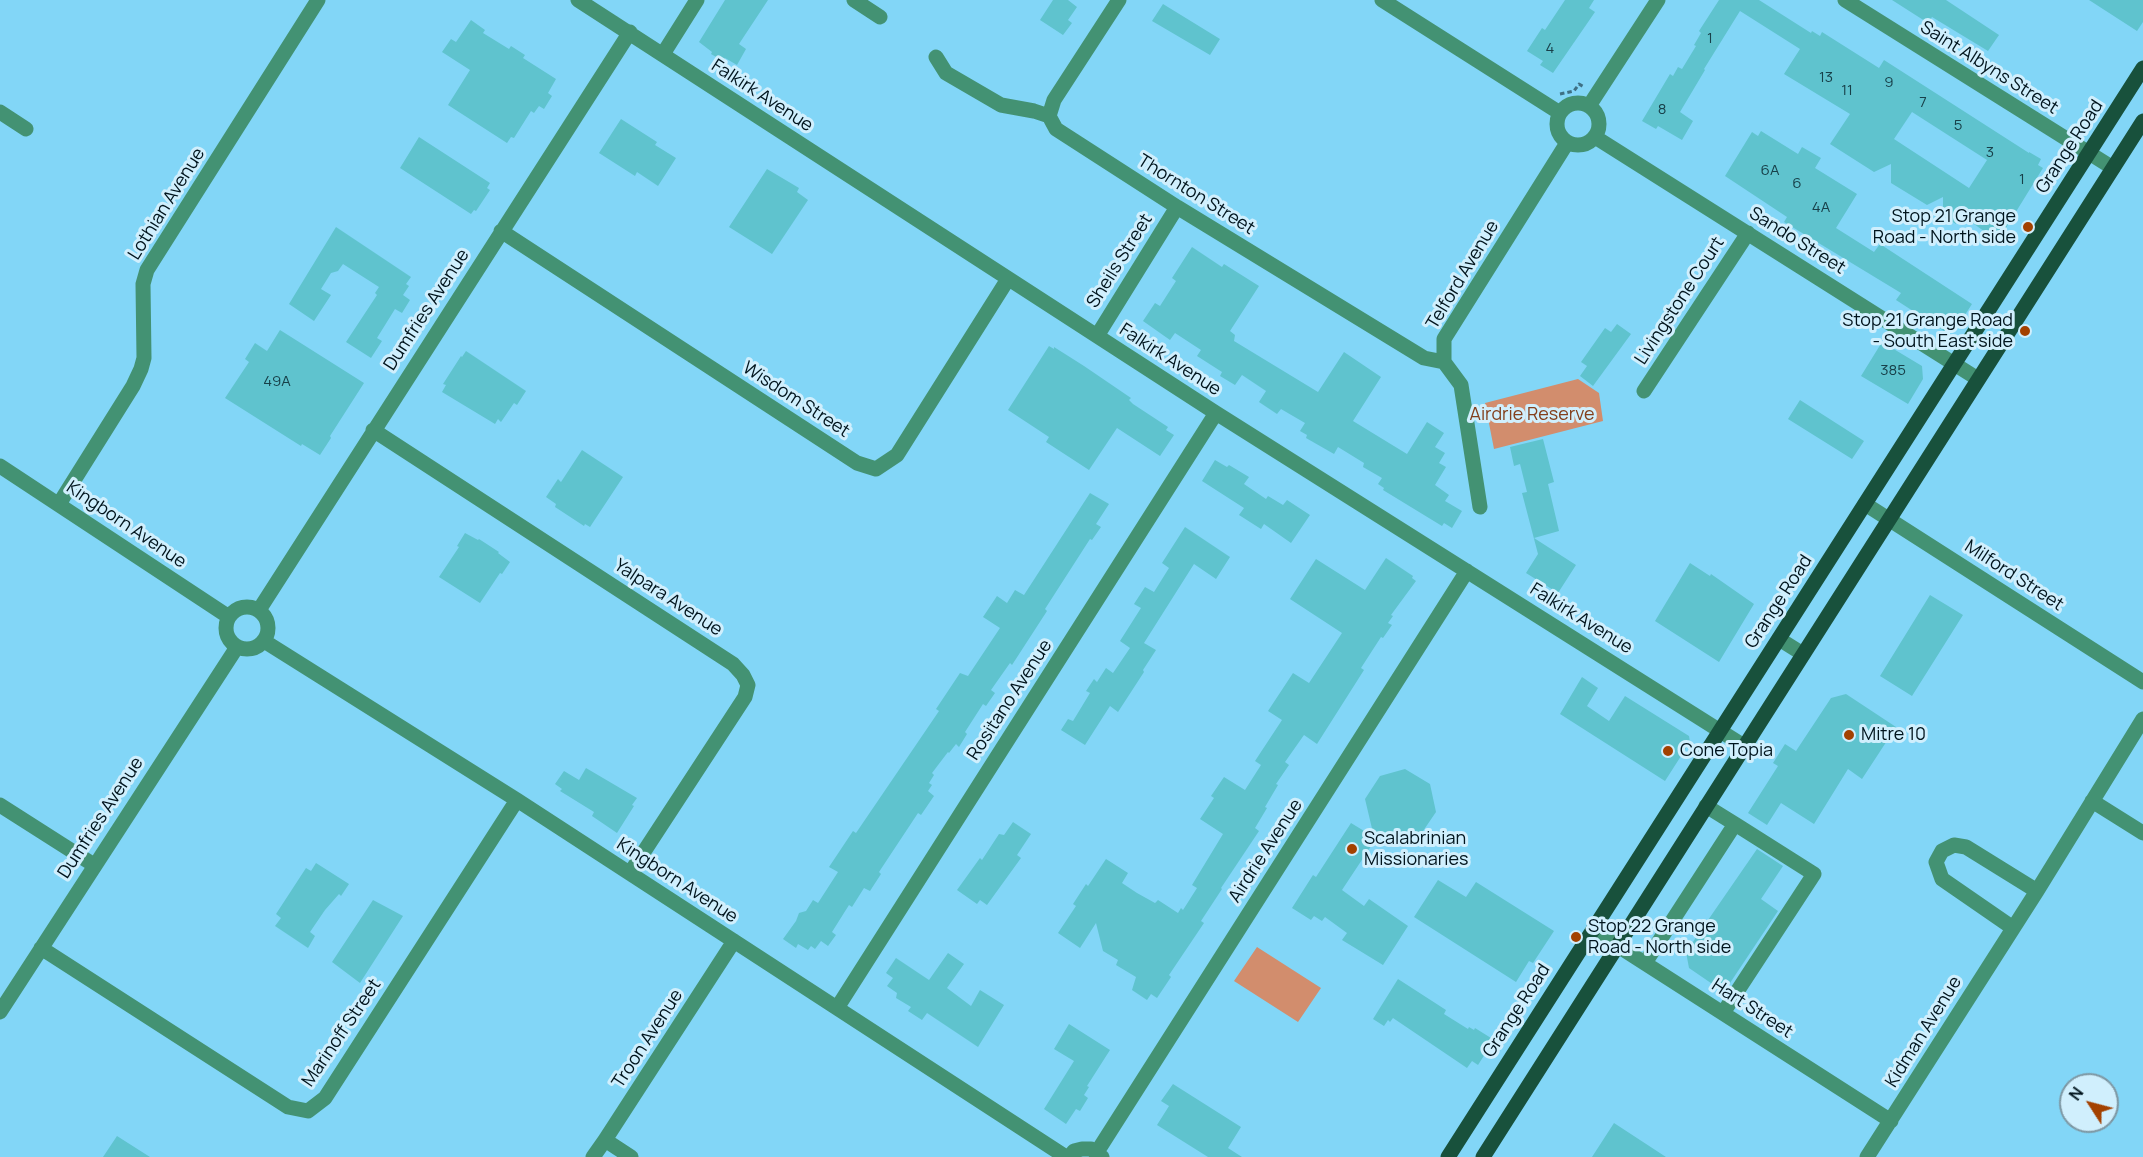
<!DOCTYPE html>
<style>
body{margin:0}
#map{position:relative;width:2143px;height:1157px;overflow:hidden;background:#82d6f7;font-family:Manrope,sans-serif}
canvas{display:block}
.north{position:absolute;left:2059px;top:1073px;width:60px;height:60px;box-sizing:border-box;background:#d0effd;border:2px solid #7d97a3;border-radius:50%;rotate:306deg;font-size:16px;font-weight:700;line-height:24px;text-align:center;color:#00141d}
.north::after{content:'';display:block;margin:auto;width:21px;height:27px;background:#a34100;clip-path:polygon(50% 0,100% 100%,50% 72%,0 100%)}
</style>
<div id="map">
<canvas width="2143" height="1157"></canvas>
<div class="north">N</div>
</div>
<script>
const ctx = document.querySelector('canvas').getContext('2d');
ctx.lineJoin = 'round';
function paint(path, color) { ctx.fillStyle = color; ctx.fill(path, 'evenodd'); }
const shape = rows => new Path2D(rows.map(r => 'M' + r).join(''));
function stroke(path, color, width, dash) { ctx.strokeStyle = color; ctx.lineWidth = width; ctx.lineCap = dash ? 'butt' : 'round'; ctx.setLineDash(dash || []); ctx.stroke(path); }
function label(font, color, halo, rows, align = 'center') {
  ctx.font = font + ' Manrope,sans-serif'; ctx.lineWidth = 6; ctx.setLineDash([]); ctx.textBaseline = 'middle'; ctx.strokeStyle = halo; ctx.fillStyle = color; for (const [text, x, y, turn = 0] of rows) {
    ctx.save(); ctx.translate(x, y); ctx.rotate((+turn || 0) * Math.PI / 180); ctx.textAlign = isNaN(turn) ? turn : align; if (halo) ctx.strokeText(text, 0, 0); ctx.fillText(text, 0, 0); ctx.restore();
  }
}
paint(shape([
 [1578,379,1599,393,1603,421,1494,449,1485,403],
 [1257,947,1321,988,1298,1022,1234,981]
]), '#d28d6d');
paint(shape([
 [725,0,768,0,739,44,746,49,737,65,725,58,723,61,711,54,712,52,699,42],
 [1053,0,1068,0,1077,7,1068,20,1072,23,1063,35,1040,20],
 [1565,0,1594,0,1589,8,1595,12,1553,73,1540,65,1543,61,1527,51,1542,28,1545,30],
 [1719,0,1759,0,1811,33,1812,31,1820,36,1822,32,1879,68,1884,60,2029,153,2029,152,2041,159,2038,165,2043,168,2001,236,1995,232,1988,234,1967,219,1963,224,1958,221,1956,224,1943,216,1943,197,1927,205,1891,183,1891,164,1874,172,1830,144,1850,114,1784,74,1800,49,1740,11,1704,69,1705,70,1680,112,1693,121,1682,140,1658,126,1656,129,1642,121,1670,74,1673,76,1678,67,1682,69,1696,46,1694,45,1701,33,1699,31],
 [1912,112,1987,160,1969,188,1894,139],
 [1892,0,1946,0,1999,35,1988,51,1932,17,1928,23],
 [2089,0,2143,0,2143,22,2137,31],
 [1163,4,1220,39,1210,55,1152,21],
 [471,20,485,30,483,33,509,49,511,46,525,55,523,58,556,79,548,93,552,96,544,109,539,106,534,113,531,111,514,138,511,137,507,143,448,105,470,70,442,52,451,39,456,42],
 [621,119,657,142,655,145,676,158,658,186,637,172,635,176,599,153],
 [1761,131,1798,154,1802,147,1821,158,1815,168,1857,194,1836,228,1874,252,1880,244,1972,304,1954,332,1947,333,1896,300,1901,293,1784,222,1787,217,1725,176,1752,132,1758,136],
 [419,137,490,183,487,188,490,190,476,211,474,210,471,214,400,168],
 [767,169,799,188,797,192,808,200,772,254,729,227],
 [336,227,411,277,406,284,409,286,403,295,410,300,402,313,395,309,377,338,382,341,371,358,346,342,377,295,375,293,379,287,343,264,338,271,331,273,321,289,331,295,314,321,289,304],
 [1192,247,1222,267,1224,264,1259,286,1230,331,1235,335,1234,341,1318,392,1344,352,1381,377,1353,421,1407,454,1427,422,1444,433,1435,447,1445,453,1439,463,1446,467,1435,485,1449,495,1445,501,1462,511,1452,528,1444,523,1442,526,1383,490,1384,488,1378,484,1382,478,1363,467,1364,463,1338,447,1334,454,1306,438,1307,435,1300,431,1305,423,1281,409,1277,414,1259,402,1266,391,1242,375,1235,385,1220,376,1222,372,1197,356,1201,350,1175,333,1170,340,1143,321,1155,303,1160,306,1176,281,1172,278],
 [1617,324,1631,334,1593,386,1580,376,1587,366,1581,362,1605,328,1611,332],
 [280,330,364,383,330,436,331,438,320,455,302,444,301,446,225,398,249,362,245,359,255,343,267,351],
 [1882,342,1922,366,1923,379,1908,404,1861,376],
 [1049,346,1054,349,1054,347,1084,366,1131,398,1129,400,1133,404,1168,427,1166,430,1174,435,1160,456,1117,428,1089,470,1046,442,1049,437,1008,410],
 [466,351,526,391,517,405,514,403,501,422,498,419,495,424,442,392,446,385,443,384,461,356,462,357],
 [1800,400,1864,441,1852,459,1788,419],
 [1543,439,1554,482,1548,484,1559,531,1534,538,1576,565,1558,593,1526,573,1538,554,1522,493,1527,492,1520,464,1514,466,1510,447],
 [582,450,623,477,590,527,585,524,584,526,555,507,556,504,546,497,558,479,561,482],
 [1215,460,1227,467,1229,465,1249,477,1244,484,1266,499,1268,496,1283,505,1287,500,1310,515,1291,543,1264,524,1261,529,1239,515,1244,508,1202,481],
 [1090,493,1109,504,1096,524,1101,527,1092,540,1090,539,1045,609,1047,611,1012,665,1010,663,991,690,995,693,986,706,983,704,965,732,967,734,959,747,956,744,949,753,948,752,932,773,934,775,929,783,932,785,928,791,934,796,921,815,918,813,879,872,881,874,870,891,864,888,852,907,849,905,832,932,836,935,828,946,821,941,815,949,811,946,808,950,798,944,796,948,783,939,796,921,799,913,806,911,813,900,818,903,838,872,829,867,853,831,856,833,939,711,936,709,960,673,968,676,1000,628,983,617,997,596,1007,603,1015,590,1024,595],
 [1185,527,1230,557,1216,579,1194,564,1144,643,1156,650,1143,670,1144,672,1118,712,1110,706,1085,745,1061,730,1068,719,1073,721,1090,693,1086,691,1094,679,1097,682,1106,668,1113,673,1130,648,1120,641,1141,608,1134,604,1145,587,1154,592,1169,568,1162,563],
 [465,533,478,540,479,539,499,552,498,553,510,562,502,574,500,573,480,603,439,577,459,547,457,546],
 [1386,558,1413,576,1412,578,1416,581,1391,615,1393,616,1388,623,1392,625,1383,638,1381,637,1361,668,1364,670,1317,744,1304,735,1285,762,1289,765,1276,784,1278,785,1265,807,1267,808,1255,828,1259,831,1221,888,1222,889,1201,921,1204,923,1169,975,1171,977,1157,998,1151,994,1147,1000,1132,990,1136,977,1116,965,1118,960,1103,951,1096,923,1080,948,1058,933,1076,906,1073,904,1086,884,1088,886,1106,859,1128,873,1122,883,1137,893,1155,903,1158,900,1178,913,1181,908,1183,910,1197,888,1192,885,1223,834,1200,819,1214,798,1211,796,1224,777,1245,790,1261,765,1255,761,1282,720,1268,711,1293,673,1309,683,1342,633,1290,599,1316,559,1365,590],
 [1690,563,1710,576,1711,574,1754,604,1719,662,1655,621],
 [1930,595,1963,615,1912,696,1880,676],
 [1582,677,1598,688,1587,706,1609,721,1625,696,1689,736,1690,742,1665,781,1560,714],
 [1846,694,1896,727,1862,779,1848,769,1814,824,1781,803,1767,825,1748,813,1778,766,1773,763,1785,744,1796,751,1831,698],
 [586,768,637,798,632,805,634,806,617,833,592,816,594,812,560,791,562,789,555,784,564,771,579,780],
 [1405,769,1430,784,1436,812,1421,834,1394,840,1381,831,1342,890,1364,906,1369,899,1408,926,1383,965,1342,940,1347,933,1325,917,1322,921,1314,916,1311,920,1292,908,1313,875,1316,877,1351,823,1374,837,1365,799,1380,776],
 [1013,822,1031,834,1017,855,1021,858,987,905,980,900,977,904,957,890,980,858,982,860,999,834,1004,835],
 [1757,849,1783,866,1761,899,1778,911,1724,992,1689,968,1686,952],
 [316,863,349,884,341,896,339,894,325,910,310,932,315,936,308,948,275,926,281,918,276,914,306,868,311,871],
 [1438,880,1466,897,1476,882,1554,931,1533,963,1529,961,1516,982,1414,917],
 [373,900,403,916,360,983,332,962],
 [948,953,964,964,947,988,971,1006,980,990,1004,1005,978,1047,927,1013,922,1020,908,1011,911,1007,896,998,897,993,887,986,893,978,886,973,896,958,929,980],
 [1398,979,1446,1010,1444,1014,1468,1029,1469,1027,1474,1030,1475,1028,1491,1038,1484,1049,1487,1051,1478,1065,1472,1061,1467,1068,1393,1018,1390,1022,1388,1020,1384,1026,1373,1019],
 [1069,1024,1110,1050,1087,1086,1089,1087,1084,1095,1088,1098,1080,1111,1076,1109,1066,1124,1044,1109,1074,1061,1054,1049],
 [1173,1084,1241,1127,1228,1148,1242,1157,1208,1157,1157,1125,1169,1106,1161,1101],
 [1614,1123,1666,1157,1592,1157],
 [117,1136,150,1157,103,1157]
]), '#5fc3ce');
stroke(shape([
 [1560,94,1574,91,1579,84,1584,87]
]), '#3e7084', 3, [4.5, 3]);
stroke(shape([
 [578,0,1216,413,1744,746],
 [854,0,880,17],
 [1382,0,1560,113],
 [1845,0,2113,168],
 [663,54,697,0],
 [936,57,946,73,1001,105,1034,111,1049,116,1056,129,1177,207,1424,358,1444,362],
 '1557 124a21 21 0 1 1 42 0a21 21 0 1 1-42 0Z',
 [1589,106,1658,0],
 [0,112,26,129],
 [1049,116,1054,100,1119,0],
 [1595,137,1978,379],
 [501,231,857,463,876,469,897,455,1008,279],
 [1097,336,1177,207],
 [1644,391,1748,233],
 [373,430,733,664,743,675,748,685,745,697,630,873],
 [0,466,229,617],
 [59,504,133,386,141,369,144,358,143,284,147,270,318,0],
 [1865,504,2143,682],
 [1480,507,1461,385,1444,362,1444,339,1567,143],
 '226 628a21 21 0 1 1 42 0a21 21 0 1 1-42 0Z',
 [259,610,630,32],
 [1779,639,1803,654],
 [264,641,517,800,1066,1157],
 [2092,801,2143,833],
 [0,805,94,865],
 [2013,928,1942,879,1936,862,1942,851,1954,845,1966,847,2037,891],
 [1593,930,1891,1121],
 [41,948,288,1107,308,1111,325,1098,517,800],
 [1645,963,1735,824,1706,806],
 [837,1008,1216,413],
 [0,1012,237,647],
 [1723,1013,1814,874,1735,824],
 [605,1140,631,1157],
 [1097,1152,1467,571],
 [593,1157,605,1140,734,941],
 [1069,1157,1074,1151,1082,1149,1091,1149,1102,1157],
 [1867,1157,2037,891,2143,719]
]), '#439273', 15);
stroke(shape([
 [1448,1157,2143,68],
 [1483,1157,2143,121]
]), '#18513c', 15);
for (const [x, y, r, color] of [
 [2028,227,6,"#a34100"],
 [2025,331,6,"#a34100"],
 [1849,735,6,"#a34100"],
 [1668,751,6,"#a34100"],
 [1352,849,6,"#a34100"],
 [1576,937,6,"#a34100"]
]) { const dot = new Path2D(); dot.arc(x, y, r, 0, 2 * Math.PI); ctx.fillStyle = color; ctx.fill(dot); stroke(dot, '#d0effd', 2); }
label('15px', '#184049', null, [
 ["1",1710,39],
 ["4",1550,49],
 ["13",1826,78],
 ["9",1889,83],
 ["11",1847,91],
 ["7",1923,103],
 ["8",1662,110],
 ["5",1958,126],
 ["3",1990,153],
 ["6A",1770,171],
 ["1",2022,180],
 ["6",1797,184],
 ["4A",1821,208],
 ["385",1893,371],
 ["49A",277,382]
]);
label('18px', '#00141d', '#d0effd', [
 ["Saint Albyns Street",1989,68,32],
 ["Falkirk Avenue",762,96,33],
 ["Grange Road",2070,147,-57],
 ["Thornton Street",1196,195,32],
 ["Lothian Avenue",167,204,-58],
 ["Sando Street",1797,241,32],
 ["Sheils Street",1120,261,-58],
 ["Telford Avenue",1463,275,-59],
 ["Livingstone Court",1680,301,-57],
 ["Dumfries Avenue",427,310,-57],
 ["Falkirk Avenue",1170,360,33],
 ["Wisdom Street",796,400,33],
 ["Kingborn Avenue",126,525,34],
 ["Milford Street",2014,576,33],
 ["Yalpara Avenue",668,598,33],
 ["Grange Road",1779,602,-57],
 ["Falkirk Avenue",1581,619,32],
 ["Rositano Avenue",1010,700,-57],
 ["Dumfries Avenue",101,818,-57],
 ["Airdrie Avenue",1266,851,-57],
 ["Kingborn Avenue",677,881,33],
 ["Hart Street",1752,1009,33],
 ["Grange Road",1517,1011,-57],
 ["Kidman Avenue",1924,1032,-58],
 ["Marinoff Street",342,1033,-56],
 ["Troon Avenue",648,1039,-57]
]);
label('18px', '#00141d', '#d0effd', [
 ["Stop 21 Grange",2016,217,"right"],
 ["Road - North side",2016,238,"right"],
 ["Stop 21 Grange Road",2013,321,"right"],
 ["- South East side",2013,342,"right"],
 ["Mitre 10",1861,735],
 ["Cone Topia",1680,751],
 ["Scalabrinian",1364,839],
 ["Missionaries",1364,860],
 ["Stop 22 Grange",1588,927],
 ["Road - North side",1588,948]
], 'left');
label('18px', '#83401e', '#d0effd', [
 ["Airdrie Reserve",1532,415]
]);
</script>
